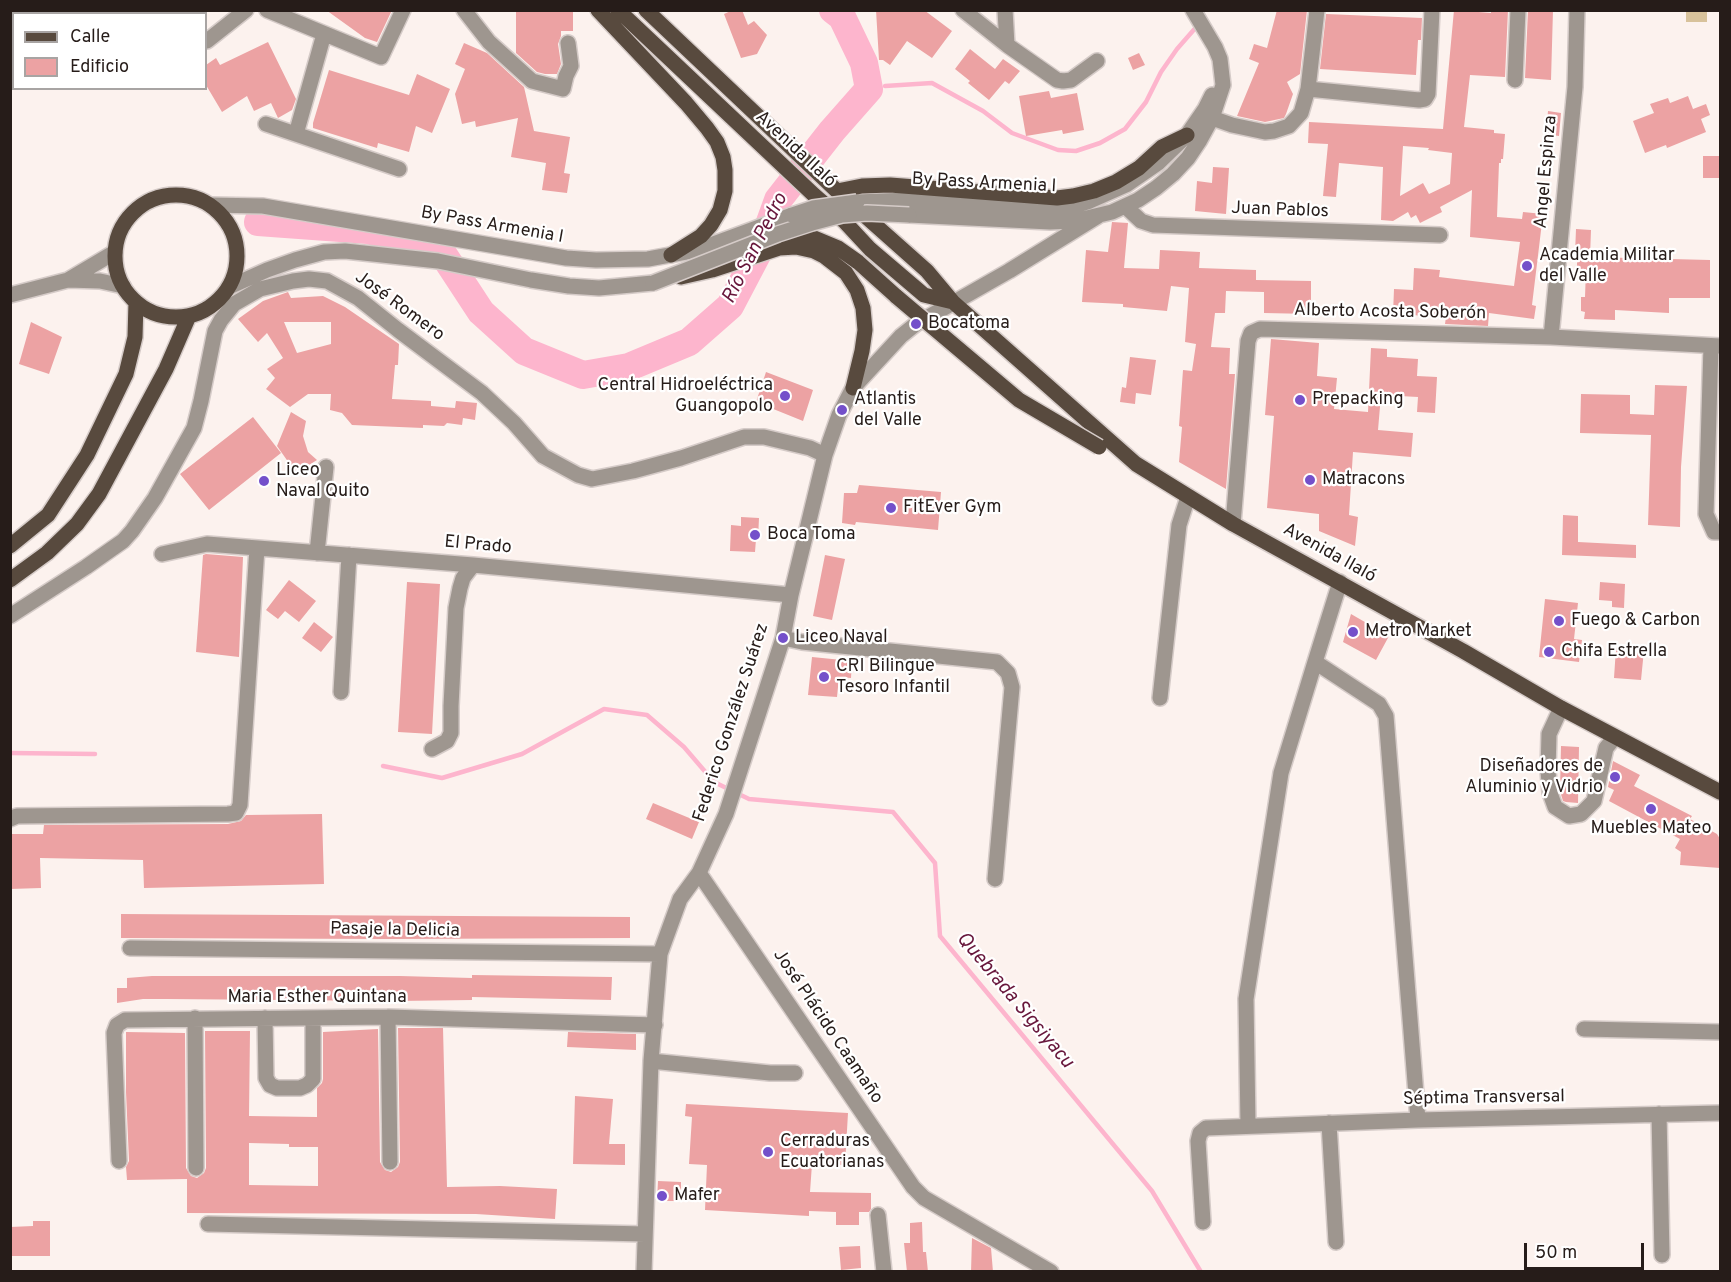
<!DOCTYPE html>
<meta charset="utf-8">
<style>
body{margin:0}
#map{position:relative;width:1731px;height:1282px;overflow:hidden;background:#fcf2ee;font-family:Overpass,sans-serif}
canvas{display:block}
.frame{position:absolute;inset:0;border:12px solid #261c19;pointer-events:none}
.legend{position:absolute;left:12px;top:12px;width:195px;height:78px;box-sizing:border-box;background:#fff;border:2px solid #a8a4a3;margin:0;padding:8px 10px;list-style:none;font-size:18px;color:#261c19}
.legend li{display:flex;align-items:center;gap:12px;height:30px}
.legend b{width:30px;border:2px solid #a8a4a3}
.scale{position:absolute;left:1524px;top:1243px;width:120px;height:27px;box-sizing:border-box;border:3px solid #261c19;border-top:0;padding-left:8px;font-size:18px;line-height:21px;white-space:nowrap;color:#261c19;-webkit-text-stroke:4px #fff;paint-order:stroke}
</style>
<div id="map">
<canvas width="1731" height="1282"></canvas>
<div class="frame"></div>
<ul class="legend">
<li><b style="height:8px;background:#584a3e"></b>Calle</li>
<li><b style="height:16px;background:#eca2a3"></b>Edificio</li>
</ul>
<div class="scale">50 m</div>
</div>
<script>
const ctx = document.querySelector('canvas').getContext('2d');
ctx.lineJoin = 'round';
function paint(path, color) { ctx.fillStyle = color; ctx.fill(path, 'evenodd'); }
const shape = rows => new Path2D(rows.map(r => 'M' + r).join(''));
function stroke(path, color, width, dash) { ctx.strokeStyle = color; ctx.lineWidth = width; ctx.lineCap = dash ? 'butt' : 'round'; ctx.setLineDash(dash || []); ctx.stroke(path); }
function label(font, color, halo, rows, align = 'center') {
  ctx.font = font + ' Overpass,sans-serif'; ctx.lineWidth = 4.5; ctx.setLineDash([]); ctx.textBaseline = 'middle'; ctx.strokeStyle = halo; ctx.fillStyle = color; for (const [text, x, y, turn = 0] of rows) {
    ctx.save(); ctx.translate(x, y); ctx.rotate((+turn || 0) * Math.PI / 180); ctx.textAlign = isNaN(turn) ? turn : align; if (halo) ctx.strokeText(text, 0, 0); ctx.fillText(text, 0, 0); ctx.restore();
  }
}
paint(shape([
 [1686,11,1707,11,1707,22,1686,22]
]), '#d8c29b');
stroke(shape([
 [885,86,932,83,983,111,1012,133,1058,150,1076,151,1100,143,1125,129,1146,102,1161,72,1177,49,1198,25],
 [10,753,95,754],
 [383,766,442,778,522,754,604,709,647,715,684,747,714,782,749,799,893,812,935,863,940,936,1152,1191,1201,1272]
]), '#fdb5cd', 4.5);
stroke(shape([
 [258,222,368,230,441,251,481,312,524,351,583,375,629,367,689,342,730,306,761,247,778,200,832,131,869,89,864,63,842,17,833,10]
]), '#fdb5cd', 28);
paint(shape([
 [326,10,392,10,377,42,365,38],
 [516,10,573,10,573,31,561,31,561,36,558,44,561,64,557,74,545,74,537,72,516,53],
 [733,10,742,10,748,25,754,21,767,35,757,54,741,58,724,14],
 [876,10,924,10,952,31,932,58,907,41,890,65,883,60,879,60],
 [1277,10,1307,10,1300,74,1287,82,1293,94,1286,114,1284,118,1265,122,1237,116,1259,63,1249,59,1254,44,1267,48],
 [1454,10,1491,13,1491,10,1508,10,1505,77,1470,75,1464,127,1494,130,1494,133,1505,134,1503,159,1501,159,1501,163,1499,163,1497,217,1522,219,1523,212,1543,214,1532,305,1536,306,1534,319,1489,313,1488,326,1445,324,1446,317,1393,314,1394,289,1413,290,1414,268,1440,270,1439,277,1514,286,1520,242,1470,237,1472,190,1440,207,1442,212,1420,223,1416,215,1411,218,1408,212,1393,221,1381,220,1383,167,1339,163,1336,197,1323,196,1328,144,1308,143,1309,122,1443,129],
 [1403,146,1429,148,1428,150,1452,153,1450,184,1429,194,1423,183,1400,196],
 [1528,10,1553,10,1551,80,1525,78],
 [1326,14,1422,18,1421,40,1418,40,1416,75,1320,69],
 [268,42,296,99,292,110,278,118,271,103,254,111,247,96,222,112,206,85,206,65,216,58,220,65],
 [464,43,487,53,524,87,534,131,570,137,564,173,570,174,567,193,542,190,546,163,511,157,518,118,476,127,475,121,462,124,455,94,465,69,455,64],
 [970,49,995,69,1003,59,1020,71,1009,84,1005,81,989,100,968,83,970,81,955,69],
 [1139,53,1145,65,1133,70,1128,58],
 [329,70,409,95,417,74,450,89,432,133,416,126,409,152,378,143,377,148,313,128,313,123],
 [1049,91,1051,98,1077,93,1084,130,1063,134,1062,130,1026,136,1019,96],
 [1688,96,1693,109,1706,104,1710,115,1701,119,1706,132,1667,148,1666,145,1645,153,1633,121,1654,113,1650,104,1668,98,1670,103],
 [1548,111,1561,113,1559,136,1546,134],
 [1703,156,1720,156,1720,178,1703,178],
 [1213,167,1229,168,1226,214,1195,211,1197,181,1212,183],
 [1112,222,1128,223,1124,268,1159,269,1160,250,1200,252,1199,268,1256,270,1256,280,1311,281,1311,314,1264,313,1264,292,1226,291,1225,313,1215,313,1211,347,1230,348,1229,374,1235,374,1226,489,1179,462,1182,427,1179,426,1183,370,1192,371,1196,344,1185,342,1189,288,1171,286,1167,311,1123,307,1123,304,1082,302,1086,250,1108,252],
 [1576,229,1591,230,1590,257,1710,260,1710,298,1669,298,1669,313,1615,310,1615,320,1584,319,1585,312,1581,311,1581,297,1585,297,1586,269,1577,269,1577,254,1575,254],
 [288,292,291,298,323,296,345,307,399,344,398,365,395,365,392,399,431,401,431,406,455,408,456,401,477,403,475,420,463,418,462,425,447,423,444,426,423,425,423,428,352,425,342,413,330,410,331,394,308,394,290,407,266,389,275,378,267,369,283,358,267,333,258,342,238,319,263,301],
 [284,322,331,322,331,344,297,353],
 [31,322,62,337,49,374,19,364],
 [1271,339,1319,343,1317,376,1337,378,1334,409,1368,412,1371,348,1387,349,1387,357,1418,359,1417,376,1437,377,1435,413,1417,412,1418,397,1381,395,1378,430,1413,433,1411,457,1353,452,1349,515,1358,517,1355,546,1319,531,1319,514,1267,508,1274,416,1265,415],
 [1130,357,1156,360,1151,395,1136,393,1135,404,1120,402,1122,387,1126,388],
 [766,372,813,390,803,421,756,402],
 [1655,385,1687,386,1681,467,1680,527,1648,525,1651,435,1580,433,1581,394,1630,395,1630,414,1654,415],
 [291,412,306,421,303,436,308,452,317,460,296,473,277,446],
 [253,417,281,453,209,510,180,474],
 [859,485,941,492,938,530,856,522,855,525,842,523,844,493,857,493],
 [1563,515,1578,516,1578,542,1636,545,1636,558,1562,555],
 [741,517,759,518,758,539,756,539,755,552,730,551,731,525,741,526],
 [206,554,243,557,239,657,196,652,203,555],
 [825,555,845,559,832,620,813,616],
 [289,580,316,601,299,622,285,611,278,619,266,610],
 [407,582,440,584,432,734,398,732],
 [1600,582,1625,584,1624,608,1612,607,1612,601,1599,600],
 [1545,599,1578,603,1574,639,1582,640,1579,662,1539,657],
 [1351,614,1389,636,1376,660,1343,642],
 [314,622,333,637,321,652,302,638],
 [1616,648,1644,650,1641,680,1614,678],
 [812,657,852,661,851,678,839,677,837,697,808,695],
 [1561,746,1579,747,1578,803,1566,802,1563,801,1560,791],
 [1613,761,1640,775,1634,786,1692,816,1690,819,1717,834,1720,839,1720,868,1680,865,1681,852,1675,848,1680,839,1609,801,1614,790,1608,787],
 [653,803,699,822,692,839,646,819],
 [322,814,324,884,144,888,143,860,40,858,41,888,10,889,10,834,43,834,44,825,228,824,241,821,246,815],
 [121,914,630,917,630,938,389,939,121,938],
 [472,975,612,977,611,1000,472,997,472,1000,397,1001,167,999,143,999,117,1003,117,988,127,988,127,978,152,976,400,976,472,978],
 [398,1028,443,1028,447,1187,500,1186,557,1189,555,1219,476,1214,187,1213,187,1179,127,1180,126,1167,129,1161,126,1092,126,1032,185,1033,186,1168,191,1176,197,1178,204,1173,206,1168,205,1031,250,1031,249,1116,317,1117,317,1088,322,1083,323,1079,323,1032,378,1029,380,1162,385,1170,391,1172,398,1167,400,1162],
 [249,1143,289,1144,289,1147,318,1147,318,1186,249,1185],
 [568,1032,636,1034,636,1050,567,1047],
 [575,1096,613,1099,609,1144,625,1144,625,1165,573,1164],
 [686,1104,848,1113,845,1165,812,1164,810,1192,871,1193,871,1209,869,1212,859,1212,859,1225,836,1225,836,1212,809,1211,809,1216,705,1210,707,1165,689,1164,692,1117,685,1116],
 [658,1181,681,1182,681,1201,657,1201],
 [33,1221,50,1221,50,1256,10,1256,10,1227,33,1226],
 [922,1222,923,1252,926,1252,928,1272,907,1272,904,1243,910,1243,910,1223],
 [972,1238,991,1248,993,1272,971,1272],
 [860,1246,861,1268,841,1270,839,1247]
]), '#eca2a3');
const minor = shape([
 [267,10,381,57,403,10],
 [464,10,489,42,532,81,563,89,566,76,571,66,568,43],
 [963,10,1007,45,1057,80,1063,81,1071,80,1097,61],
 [1005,10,1007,45],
 [207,41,246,10],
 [1515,80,1518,10],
 [1308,89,1419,100,1425,99,1428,94,1432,10],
 [1212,118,1232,125,1265,132,1274,131,1289,126,1301,113,1308,89,1317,10],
 [266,124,399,169],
 [296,134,324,34],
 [857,202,908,200,1052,209,1071,207,1090,201,1126,185,1158,163,1187,135,1205,109,1212,95],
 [210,205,263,206,566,258,596,260,648,259,697,250,792,215],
 [1125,206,1141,221,1153,225,1440,235],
 [909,215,1050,222,1074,221,1112,212,1138,200,1156,188,1173,174,1188,158,1200,140,1212,118,1223,85,1220,59,1215,47,1193,10],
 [68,280,100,281,123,286],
 [229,287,267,270,295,260,324,252,345,251,438,261,531,280,569,286,599,288,653,283],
 [10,295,68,280,115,252],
 [1551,337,1575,87,1577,10],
 [1711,346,1706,514,1714,532,1720,532],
 [1233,524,1248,341,1251,333,1260,329,1551,337,1720,346],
 [317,553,326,467],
 [162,554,207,544,473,565,791,595],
 [10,616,86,567,123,541,132,531,155,498,194,428,201,401,215,331,221,320,234,304,260,289,293,281,309,279,327,281,358,298,398,330,482,393,514,423,543,456,578,475,592,479,633,471,681,458,744,437,764,437,810,448,825,455],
 [783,638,802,642,997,662,1008,673,1012,687,995,879],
 [1315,662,1340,582],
 [341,692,349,555],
 [1160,698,1179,525,1188,497],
 [1561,708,1549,734,1548,771,1550,793,1555,807,1569,816,1581,814,1594,801,1606,748,1615,737],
 [432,749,447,741,451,733,451,706,456,608,460,588,463,578,473,565],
 [10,819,17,816,228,814,236,813,240,805,257,548],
 [699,873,913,1187,924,1198,1051,1272],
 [130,948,660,954],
 [388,1017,390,1162],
 [195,1018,196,1168],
 [265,1018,266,1078,270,1085,277,1088,300,1088,307,1085,313,1079,313,1018],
 [1584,1029,1720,1032],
 [651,1061,770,1073,795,1073],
 [1659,1114,1662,1255],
 [1329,1123,1336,1242],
 [1248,1125,1246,999,1281,773,1315,662,1379,704,1386,716,1418,1120],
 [119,1161,114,1033,117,1025,125,1020,388,1017,655,1025],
 [878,1215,884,1272],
 [1203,1222,1198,1141,1200,1133,1206,1128,1418,1120,1720,1113],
 [208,1224,645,1234],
 [644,1272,651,1061,660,954,680,899,699,873,726,814,783,638,791,595,825,455,839,415,853,388,901,336,916,324,1009,271,1098,216]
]);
const major = shape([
 [598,10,686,103,707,128,717,142,723,157,725,170,725,191,720,210,711,225,701,236,671,255],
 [618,10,814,195,844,221,870,249,924,295,953,302],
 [646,10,837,191,927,271,953,302,1136,464,1233,524,1463,651,1561,708,1720,792],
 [837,191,862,186,890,185,1057,198,1073,196,1094,191,1116,182,1139,168,1162,147,1187,135],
 '115 256a61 61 0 1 1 122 0a61 61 0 1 1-122 0Z',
 [778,234,814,238,838,248,858,262,897,297],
 [681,277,712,270,779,248,796,247,814,251,824,256,846,273,857,290,863,308,865,330,862,351,853,388],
 [10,546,48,515,87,455,126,374,135,337,136,302],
 [10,580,47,553,77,524,99,494,166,369,189,316]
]);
stroke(minor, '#d5cbc8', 18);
stroke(major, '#d5cbc8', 18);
stroke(minor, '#9e968f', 15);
stroke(major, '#584a3e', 15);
const minorBridge = shape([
 [792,215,813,208,857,202],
 [653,283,778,234,812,223,842,215,867,213,909,215]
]);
const majorBridge = shape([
 [897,297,1019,400,1099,447]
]);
stroke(minorBridge, '#d5cbc8', 18, []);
stroke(majorBridge, '#d5cbc8', 18, []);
stroke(minorBridge, '#9e968f', 15);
stroke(majorBridge, '#584a3e', 15);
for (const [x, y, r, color] of [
 [1527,266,6,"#7450ca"],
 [916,324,6,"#7450ca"],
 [785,396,6,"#7450ca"],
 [1300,400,6,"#7450ca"],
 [842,410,6,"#7450ca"],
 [1310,480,6,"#7450ca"],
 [264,481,6,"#7450ca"],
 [891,508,6,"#7450ca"],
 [755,535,6,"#7450ca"],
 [1559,621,6,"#7450ca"],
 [1353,632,6,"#7450ca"],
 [783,638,6,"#7450ca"],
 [1549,652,6,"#7450ca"],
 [824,677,6,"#7450ca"],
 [1615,777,6,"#7450ca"],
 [1651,809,6,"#7450ca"],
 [768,1152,6,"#7450ca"],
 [662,1196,6,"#7450ca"]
]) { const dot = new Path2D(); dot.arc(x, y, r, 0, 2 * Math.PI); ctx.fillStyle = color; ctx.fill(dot); stroke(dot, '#fff', 2); }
label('18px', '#261c19', '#fff', [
 ["Avenida Ilaló",795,150,43],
 ["Angel Espinza",1547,172,-85],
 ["By Pass Armenia I",984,184,3],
 ["Juan Pablos",1280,211,2],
 ["By Pass Armenia I",492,226,10],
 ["José Romero",399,307,36],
 ["Alberto Acosta Soberón",1390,313,1],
 ["El Prado",478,546,5],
 ["Avenida Ilaló",1329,554,29],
 ["Federico González Suárez",732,723,-72],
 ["Pasaje la Delicia",395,931,1],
 ["Maria Esther Quintana",317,998],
 ["José Plácido Caamaño",827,1027,56],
 ["Séptima Transversal",1484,1099,-1]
]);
label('18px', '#261c19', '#fff', [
 ["Academia Militar",1539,256],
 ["del Valle",1539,277],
 ["Bocatoma",928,324],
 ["Central Hidroeléctrica",773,386,"right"],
 ["Guangopolo",773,407,"right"],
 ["Atlantis",854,400],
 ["del Valle",854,421],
 ["Prepacking",1312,400],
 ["Liceo",276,471],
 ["Naval Quito",276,492],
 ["Matracons",1322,480],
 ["FitEver Gym",903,508],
 ["Boca Toma",767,535],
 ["Fuego & Carbon",1571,621],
 ["Metro Market",1365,632],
 ["Liceo Naval",795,638],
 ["Chifa Estrella",1561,652],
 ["CRI Bilingue",836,667],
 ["Tesoro Infantil",836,688],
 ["Diseñadores de",1603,767,"right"],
 ["Aluminio y Vidrio",1603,788,"right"],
 ["Muebles Mateo",1651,829,"center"],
 ["Cerraduras",780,1142],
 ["Ecuatorianas",780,1163],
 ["Mafer",674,1196]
], 'left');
label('italic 20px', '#68173c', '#fff', [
 ["Río San Pedro",756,249,-63],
 ["Quebrada Sigsiyacu",1014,1001,50]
]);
</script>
